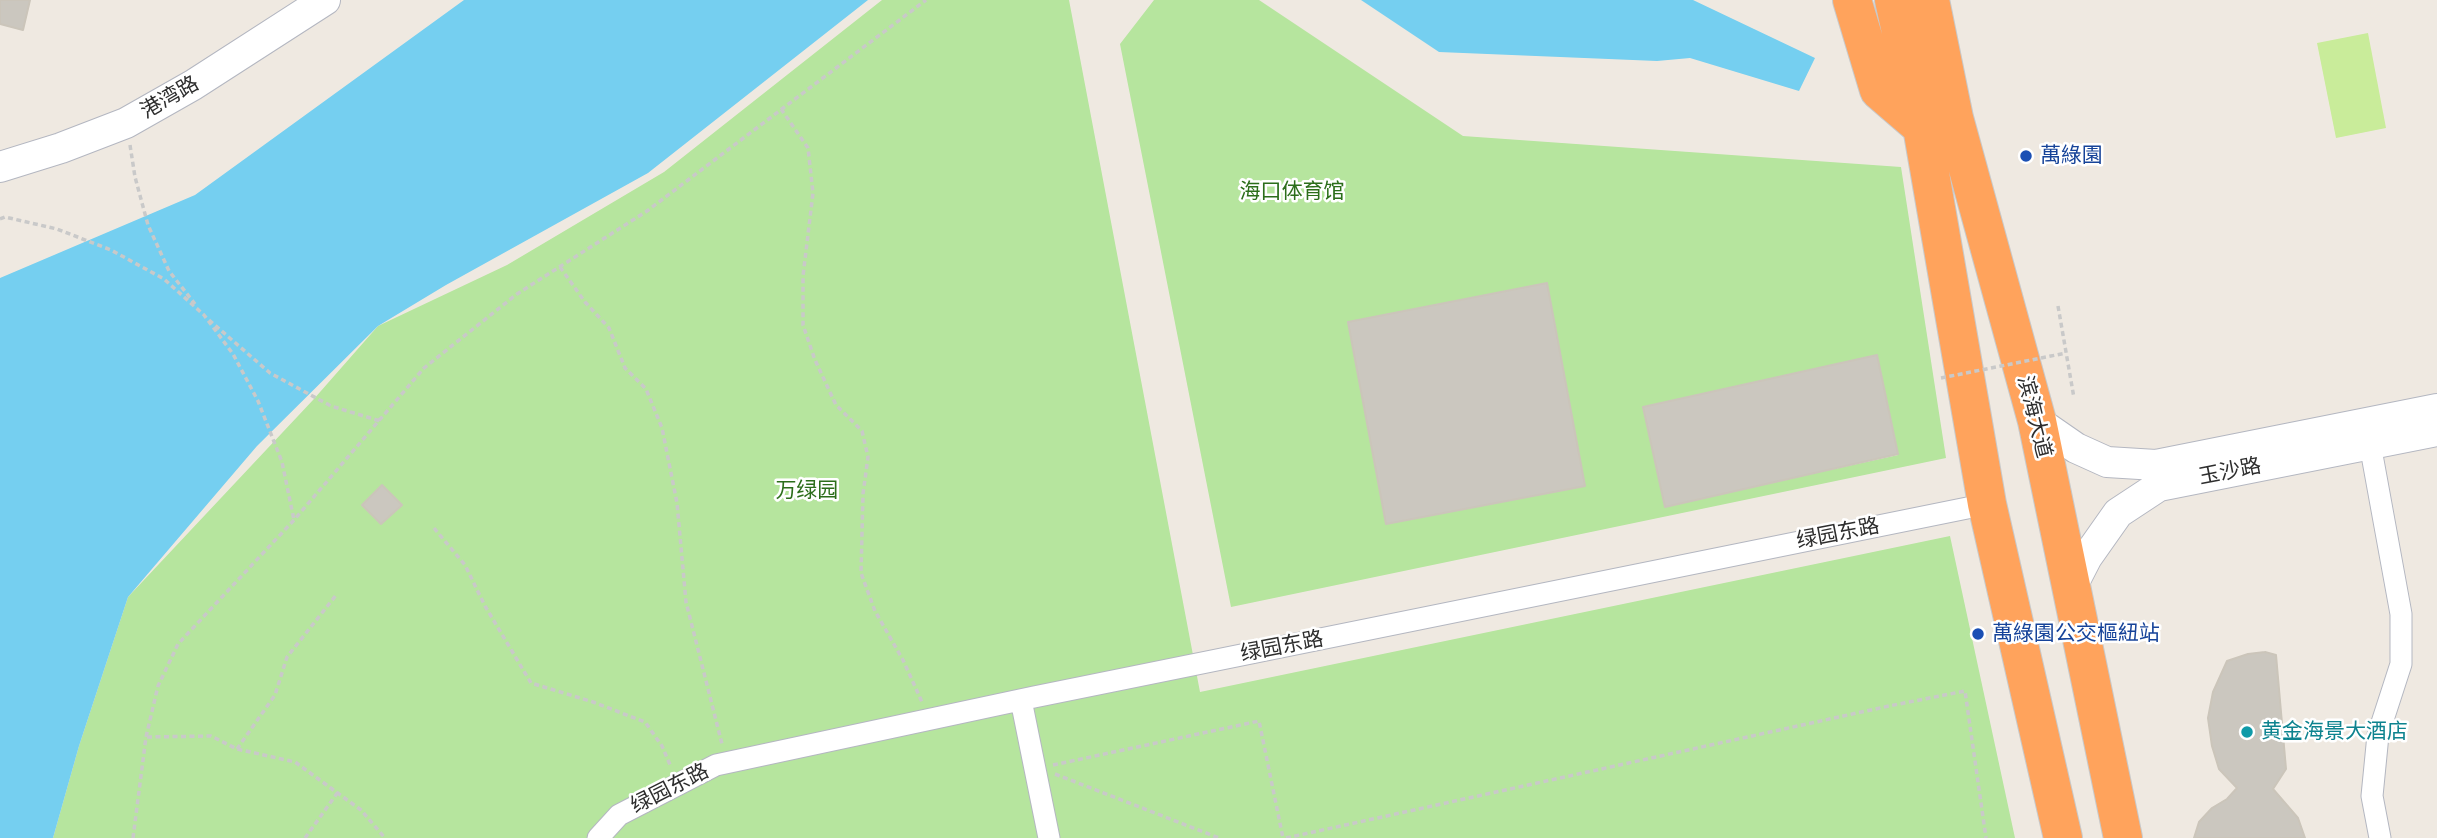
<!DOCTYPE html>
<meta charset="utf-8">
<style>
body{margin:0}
canvas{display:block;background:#efe9e1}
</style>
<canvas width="2437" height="838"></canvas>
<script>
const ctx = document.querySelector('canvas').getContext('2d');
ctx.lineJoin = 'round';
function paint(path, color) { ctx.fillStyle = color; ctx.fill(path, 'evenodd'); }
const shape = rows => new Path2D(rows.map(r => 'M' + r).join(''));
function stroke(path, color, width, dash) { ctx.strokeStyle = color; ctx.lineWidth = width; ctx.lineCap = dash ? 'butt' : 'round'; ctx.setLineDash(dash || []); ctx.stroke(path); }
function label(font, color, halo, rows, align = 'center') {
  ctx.font = font + ' Manrope,"Noto Sans SC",sans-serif'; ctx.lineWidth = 5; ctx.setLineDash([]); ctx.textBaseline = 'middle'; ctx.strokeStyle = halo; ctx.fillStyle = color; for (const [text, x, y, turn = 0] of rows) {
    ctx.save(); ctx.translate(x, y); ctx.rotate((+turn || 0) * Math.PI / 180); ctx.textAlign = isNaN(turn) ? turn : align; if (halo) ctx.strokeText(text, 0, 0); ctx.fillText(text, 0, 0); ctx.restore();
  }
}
paint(shape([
 [882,0,1069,0,1200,692,1950,536,2015,838,53,838,79,746,128,597,313,400,378,326,507,265,664,172],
 [1154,0,1259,0,1463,136,1901,167,1946,458,1231,607,1120,44],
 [1546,284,1584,486,1386,524,1348,322],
 [1876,355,1898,455,1665,506,1643,407]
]), '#b6e59e');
paint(shape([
 [2368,33,2386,128,2336,138,2317,43]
]), '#c9ec9a');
paint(shape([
 [464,0,868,0,648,173,446,285,378,326,257,446,128,597,79,746,53,838,0,838,0,278,195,195],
 [1361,0,1693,0,1815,58,1799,91,1690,58,1657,61,1439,52]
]), '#75cff0');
const building = shape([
 [0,0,30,0,23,30,0,24,0,0],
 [1547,283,1585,486,1386,524,1348,322,1547,283],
 [1877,355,1898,454,1665,507,1643,407,1877,355],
 [382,485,402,505,381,524,362,505,382,485],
 [2265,652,2276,655,2286,769,2273,789,2298,818,2305,838,2194,838,2199,822,2212,808,2227,799,2237,788,2219,769,2212,746,2208,718,2213,692,2227,661,2248,654,2265,652]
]);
paint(building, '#cbc7bf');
stroke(building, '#cbc5ba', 2);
const street = shape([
 [2370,444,2401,614,2401,664,2378,735,2372,796,2380,838],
 [1021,700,1049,838],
 [598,838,619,815,716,765,1034,697,1987,504]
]);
const secondary = shape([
 [0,167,61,148,126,123,193,85,325,0],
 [2037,421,2076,448,2107,462,2156,465,2437,409],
 [2071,588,2087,557,2118,513,2159,486,2437,431]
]);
const highway = shape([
 [1852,0,1879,90,1922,127],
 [1894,0,1922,127,1987,504,2063,838],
 [1930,0,1954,118,2037,421,2123,838]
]);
stroke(street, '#b4b7c1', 23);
stroke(secondary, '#b4b7c1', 32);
stroke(highway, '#c9c9c9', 40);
stroke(shape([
 [781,109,808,148,813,193,803,276,803,325,815,360,836,405,862,431,868,457,863,494,861,573,875,611,903,660,922,702],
 [130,145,135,177,148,225,169,271,195,304],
 [0,219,5,217,57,229,111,250,164,279,204,315,233,354,258,401,282,462,294,520],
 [560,267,585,302,609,328,625,368,646,389,662,428,677,503,686,602,722,744],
 [2058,306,2074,398],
 [209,320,270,373,331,406,380,421],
 [434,528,465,565,485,606,531,683,593,702,645,722,662,746,671,767],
 [147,737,211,736,237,749,295,762,361,810,385,838],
 [237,749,275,695,287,657,337,594],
 [1053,765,1259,721,1283,838],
 [1055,774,1219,838],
 [133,838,146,737,158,686,178,644,294,520,424,368,517,294,647,211,926,0],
 [305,838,338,792],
 [1286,838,1889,706,1965,691,1986,838]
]), '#c9c9c9', 3.5, [5, 3.5]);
stroke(street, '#fff', 21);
stroke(secondary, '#fff', 30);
stroke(highway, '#ffa35c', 38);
stroke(shape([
 [1941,378,2066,353]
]), '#c9c9c9', 3.5, [5, 3.5]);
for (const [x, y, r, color] of [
 [2026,156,7,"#1a4fb4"],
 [1978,634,7,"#1a4fb4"],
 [2247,732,7,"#0f9aa8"]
]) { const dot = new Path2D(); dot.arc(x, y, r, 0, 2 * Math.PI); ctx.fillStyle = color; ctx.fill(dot); stroke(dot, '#fff', 2.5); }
label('21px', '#2e2e2e', '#fff', [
 ["港湾路",170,98,-30],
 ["滨海大道",2034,417,76],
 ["玉沙路",2230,472,-11],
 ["绿园东路",1838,534,-11],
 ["绿园东路",1282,647,-11],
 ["绿园东路",670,789,-27]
]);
label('21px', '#164399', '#fff', [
 ["萬綠園",2040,156],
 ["萬綠園公交樞紐站",1992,634]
], 'left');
label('21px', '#2c6e1b', '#fff', [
 ["海口体育馆",1292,192],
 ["万绿园",807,491]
]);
label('21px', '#0d838f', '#fff', [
 ["黄金海景大酒店",2261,732]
], 'left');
</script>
